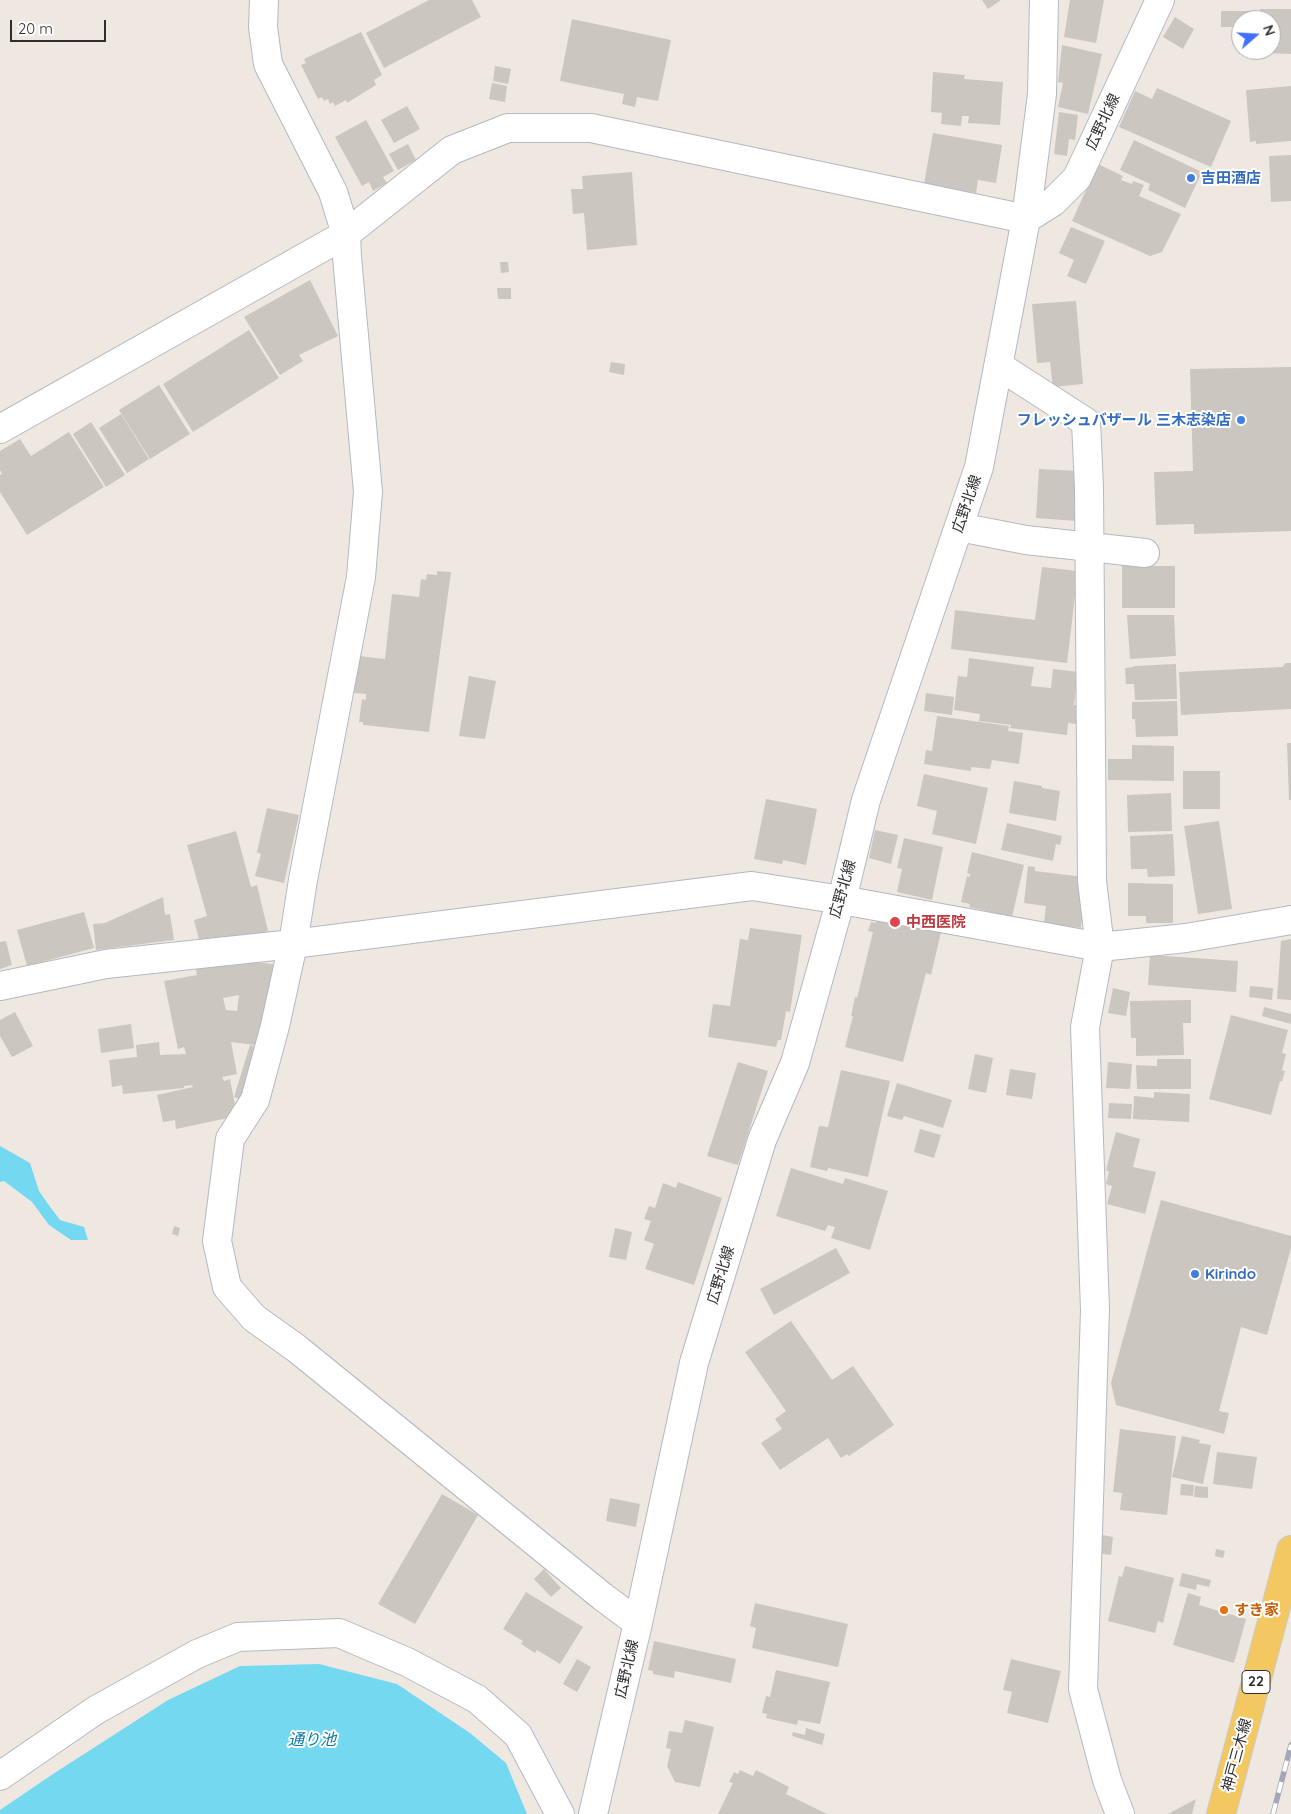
<!DOCTYPE html>
<meta charset="utf-8">
<style>
body{margin:0}
#map{position:relative;width:1291px;height:1814px;overflow:hidden;background:#efe8e1;font-family:Quicksand,sans-serif}
canvas{display:block}
.north{position:absolute;left:1231px;top:10px;width:50px;height:50px;box-sizing:border-box;background:#fff;border:1px solid #ababab;border-radius:50%;rotate:71deg;font-size:14px;font-weight:700;line-height:20px;text-align:center;color:#2e2e2e}
.north::after{content:'';display:block;margin:auto;width:18px;height:22px;background:#4070fd;clip-path:polygon(50% 0,100% 100%,50% 72%,0 100%)}
.scale{position:absolute;left:10px;top:20px;width:96px;height:22px;box-sizing:border-box;border:2px solid #2e2e2e;border-top:0;padding-left:6px;font-size:15px;line-height:18px;white-space:nowrap;color:#2e2e2e;-webkit-text-stroke:4px #fff;paint-order:stroke}
</style>
<div id="map">
<canvas width="1291" height="1814"></canvas>
<div class="north">N</div>
<div class="scale">20 m</div>
</div>
<script>
const ctx = document.querySelector('canvas').getContext('2d');
ctx.lineJoin = 'round';
function paint(path, color) { ctx.fillStyle = color; ctx.fill(path, 'evenodd'); }
const shape = rows => new Path2D(rows.map(r => 'M' + r).join(''));
function stroke(path, color, width, dash) { ctx.strokeStyle = color; ctx.lineWidth = width; ctx.lineCap = dash ? 'butt' : 'round'; ctx.setLineDash(dash || []); ctx.stroke(path); }
function label(font, color, halo, rows, align = 'center') {
  ctx.font = font + ' Quicksand,"Noto Sans JP",sans-serif'; ctx.lineWidth = 4; ctx.setLineDash([]); ctx.textBaseline = 'middle'; ctx.strokeStyle = halo; ctx.fillStyle = color; for (const [text, x, y, turn = 0] of rows) {
    ctx.save(); ctx.translate(x, y); ctx.rotate((+turn || 0) * Math.PI / 180); ctx.textAlign = isNaN(turn) ? turn : align; if (halo) ctx.strokeText(text, 0, 0); ctx.fillText(text, 0, 0); ctx.restore();
  }
}
paint(shape([
 [0,1146,30,1163,39,1191,48,1204,60,1220,84,1227,88,1240,71,1240,49,1225,32,1202,4,1181,0,1182],
 [319,1664,397,1684,470,1733,506,1763,527,1814,0,1814,0,1810,53,1774,168,1700,240,1666]
]), '#74d8f1');
paint(shape([
 [429,0,472,0,481,17,384,68,366,33],
 [982,0,1001,0,988,9],
 [1070,0,1104,0,1096,43,1064,37],
 [1260,9,1291,9,1291,54,1260,53,1260,50,1271,50,1271,20,1260,20],
 [1221,11,1251,11,1251,20,1241,20,1241,27,1221,27],
 [1175,17,1194,29,1183,49,1163,37],
 [572,19,671,40,658,101,637,97,635,107,622,104,624,94,560,81],
 [361,32,382,75,374,80,376,85,347,103,346,100,335,106,333,102,330,104,328,99,324,101,322,97,318,99,301,65,306,63,304,59],
 [1062,45,1102,54,1088,114,1058,107,1063,83,1058,82],
 [495,66,511,69,508,84,493,81],
 [933,72,965,75,964,79,1003,82,1000,125,968,123,969,116,962,116,961,126,941,124,942,113,931,112],
 [492,83,507,86,505,102,489,99],
 [1291,86,1291,141,1256,144,1256,141,1250,142,1246,90],
 [1157,88,1231,121,1211,167,1119,127,1135,91,1152,99],
 [407,106,420,129,394,143,381,120],
 [1059,112,1078,115,1075,140,1069,139,1067,156,1054,154],
 [366,120,394,171,383,177,387,183,373,191,369,182,362,186,335,137],
 [933,133,1002,145,996,183,978,180,976,193,924,184],
 [1134,140,1202,172,1185,208,1148,190,1150,184,1120,170],
 [408,144,416,160,398,170,389,154],
 [1291,155,1291,201,1271,202,1269,156],
 [1098,164,1123,176,1121,180,1132,184,1133,181,1144,185,1139,196,1181,214,1162,252,1150,256,1072,221],
 [632,172,637,245,587,250,584,213,573,214,571,189,583,189,582,176],
 [1071,227,1105,241,1086,284,1067,276,1074,260,1059,253],
 [500,262,508,262,509,272,501,273],
 [310,280,338,336,299,355,303,361,280,375,244,317],
 [497,288,511,288,511,299,498,299],
 [1076,301,1083,384,1053,387,1050,362,1037,363,1032,304],
 [249,330,279,378,193,432,163,384],
 [611,362,625,364,624,375,609,372],
 [1291,367,1291,531,1194,534,1194,524,1156,525,1154,472,1193,471,1190,369],
 [159,385,190,434,150,459,119,410],
 [121,414,149,459,127,473,99,428],
 [91,422,125,475,106,487,73,434],
 [69,432,104,487,27,535,0,492,0,475,2,474,0,470,0,451,20,439,31,456],
 [1039,469,1079,471,1076,521,1036,518],
 [1122,566,1175,566,1175,608,1122,608],
 [1042,567,1078,571,1067,663,951,649,955,610,1035,620],
 [437,571,451,572,429,732,363,725,363,722,359,722,362,699,366,700,366,694,354,693,358,656,385,659,392,594,419,597,421,579,426,580,427,574,437,575],
 [1127,615,1174,615,1176,656,1130,659],
 [969,658,1034,667,1031,686,1051,688,1053,669,1078,672,1074,705,1078,705,1076,724,1068,723,1067,735,1010,728,1011,725,979,721,980,714,954,710,958,676,967,677],
 [1286,663,1291,663,1291,709,1181,715,1179,672,1282,667],
 [1176,664,1177,699,1135,700,1134,684,1126,684,1125,668,1134,667,1134,666],
 [469,676,496,681,485,739,459,736],
 [926,693,954,697,952,715,924,711],
 [1177,701,1178,736,1136,737,1135,719,1132,719,1132,702],
 [937,716,1009,726,1008,731,1023,733,1019,764,992,760,990,769,971,767,971,771,924,764,926,750,932,751],
 [1287,743,1291,743,1291,800,1289,800],
 [1132,745,1174,746,1174,781,1108,780,1108,759,1132,759],
 [1183,771,1220,771,1220,809,1183,809],
 [924,774,988,788,976,844,932,834,937,811,917,806],
 [1014,781,1042,786,1042,788,1060,791,1056,821,1009,813],
 [1171,793,1172,831,1128,832,1127,795],
 [766,799,817,809,806,865,783,860,782,864,754,859],
 [267,808,299,815,284,883,255,876,261,854,257,852],
 [1219,821,1232,909,1198,914,1184,826],
 [1007,823,1062,836,1060,845,1056,844,1053,861,1001,850],
 [875,830,898,835,891,864,869,858],
 [236,831,251,887,257,885,268,931,245,938,244,934,219,941,218,938,200,943,194,920,207,916,187,845],
 [1173,834,1175,876,1148,877,1147,869,1131,869,1130,836],
 [904,838,943,847,932,900,897,892,902,869,897,868],
 [972,852,1024,865,1012,917,969,907,970,904,961,902,967,876,970,877,970,874,967,873],
 [1028,866,1035,867,1035,871,1084,877,1080,908,1083,909,1081,928,1044,923,1046,906,1024,903],
 [1128,883,1173,884,1173,923,1146,923,1146,916,1128,916],
 [163,897,165,915,170,914,174,940,96,950,93,924,105,923],
 [84,912,94,948,27,966,17,930],
 [878,915,941,932,931,975,926,973,903,1062,845,1047,853,1016,851,1016,855,997,857,998,873,932,868,931,871,922,876,923],
 [750,928,802,935,790,1012,786,1011,781,1040,778,1040,776,1047,708,1037,713,1004,730,1006,740,939,748,940],
 [1291,939,1291,1000,1277,999,1281,941],
 [6,941,12,965,0,969,0,942],
 [1150,955,1238,961,1236,992,1148,985],
 [239,960,279,965,263,1046,231,1042,237,1074,222,1077,224,1081,230,1079,237,1116,176,1129,175,1120,163,1122,157,1095,193,1087,192,1085,184,1086,184,1088,123,1094,122,1085,112,1087,109,1060,137,1057,136,1045,159,1042,160,1055,186,1054,184,1047,178,1049,164,981,197,975,195,966],
 [239,995,237,1011,226,1010,223,998],
 [1250,986,1273,988,1272,1000,1249,997],
 [1113,988,1130,992,1126,1016,1108,1013],
 [1191,1000,1191,1023,1183,1023,1184,1055,1136,1056,1136,1038,1131,1038,1130,1001],
 [1264,1007,1291,1014,1291,1024,1262,1016],
 [15,1012,33,1046,12,1057,0,1036,0,1020],
 [1231,1015,1288,1030,1282,1053,1286,1054,1282,1070,1285,1071,1282,1082,1280,1081,1271,1115,1209,1099],
 [131,1024,134,1048,101,1053,98,1029],
 [250,1045,261,1048,245,1100,234,1097],
 [975,1054,993,1058,986,1093,968,1089],
 [1157,1059,1191,1059,1191,1089,1137,1089,1136,1065,1157,1066],
 [738,1062,768,1071,738,1165,707,1156],
 [1108,1062,1132,1064,1130,1089,1106,1088],
 [1010,1069,1036,1073,1032,1099,1006,1095],
 [841,1070,890,1081,868,1177,828,1168,827,1171,810,1167,819,1126,828,1127],
 [897,1083,952,1100,943,1128,904,1116,902,1120,887,1116],
 [1154,1092,1190,1094,1189,1122,1133,1119,1134,1096,1154,1098],
 [1109,1103,1132,1104,1131,1119,1108,1118],
 [920,1129,941,1135,934,1158,914,1152],
 [1116,1132,1140,1139,1133,1167,1156,1172,1145,1214,1107,1204,1112,1186,1106,1184,1109,1172,1106,1170],
 [791,1168,843,1184,845,1178,888,1191,870,1250,831,1238,835,1227,828,1225,825,1231,776,1216],
 [678,1182,722,1198,694,1285,645,1269,654,1244,644,1240,651,1221,644,1219,649,1206,655,1208,663,1183,676,1188],
 [1161,1200,1291,1236,1291,1248,1267,1335,1241,1327,1219,1411,1229,1413,1224,1434,1116,1405,1111,1383],
 [174,1226,180,1228,178,1236,172,1234],
 [615,1228,632,1232,626,1260,609,1257],
 [836,1248,850,1273,774,1315,760,1289],
 [791,1321,832,1380,853,1366,894,1425,849,1456,847,1454,841,1458,828,1438,780,1470,761,1443,782,1429,775,1419,786,1411,745,1352],
 [1120,1429,1176,1436,1167,1515,1120,1510,1122,1493,1113,1492],
 [1182,1436,1200,1440,1199,1443,1211,1445,1203,1484,1172,1477],
 [1217,1452,1257,1457,1252,1489,1213,1484],
 [1181,1484,1194,1485,1193,1496,1180,1495],
 [1195,1486,1208,1487,1208,1498,1194,1497],
 [442,1494,478,1515,415,1624,378,1604],
 [610,1498,640,1504,636,1527,606,1521],
 [1097,1534,1113,1537,1111,1555,1095,1553],
 [1216,1549,1225,1551,1223,1558,1215,1556],
 [1125,1566,1174,1578,1163,1623,1158,1621,1155,1633,1108,1621,1119,1576,1122,1577],
 [544,1569,561,1588,551,1597,534,1579],
 [1182,1573,1211,1580,1209,1587,1197,1584,1196,1590,1179,1586],
 [526,1592,583,1627,560,1664,537,1650,535,1653,521,1644,523,1641,503,1629],
 [1188,1593,1201,1597,1199,1605,1246,1619,1234,1663,1173,1645],
 [755,1603,848,1624,838,1667,752,1648,756,1628,750,1626],
 [654,1641,736,1659,731,1683,675,1671,674,1678,653,1674,653,1671,648,1670],
 [577,1659,591,1667,577,1692,563,1684],
 [1011,1659,1061,1671,1048,1723,1007,1713,1012,1692,1003,1690],
 [776,1670,830,1682,820,1724,798,1720,797,1725,766,1718,767,1714,762,1713,766,1696,770,1697],
 [685,1720,714,1727,700,1787,675,1782,667,1766,671,1749,666,1748,669,1731,682,1733],
 [806,1728,825,1734,822,1745,792,1736,793,1732,805,1735],
 [740,1770,753,1776,756,1770,789,1787,786,1794,827,1814,718,1814,733,1783,729,1782,734,1772,738,1774],
 [1196,1799,1192,1814,1168,1814]
]), '#cbc6bf');
const minor = shape([
 [264,0,263,27,268,64,333,192,346,234,347,257,368,492,361,577,303,880,293,944,275,1026,255,1100,230,1139,217,1241,227,1287,254,1318,296,1348,603,1597,638,1623],
 [999,366,1086,422,1089,487,1092,881,1100,947,1085,1027,1095,1310,1083,1689,1107,1780,1120,1814],
 [0,429,346,234,452,150,508,128,591,128,1026,219,1042,94,1044,0],
 [959,527,1026,540,1145,553],
 [0,986,106,964,293,944,752,886,842,900,1100,947,1186,938,1291,920],
 [0,1776,96,1710,197,1654,238,1637,339,1633,407,1662,477,1699,518,1735,560,1814],
 [593,1814,638,1623,694,1363,762,1140,795,1063,837,913,842,900,866,800,979,467,1026,219,1053,202,1077,178,1160,0]
]);
const major = shape([
 [1221,1814,1291,1550]
]);
stroke(minor, '#b4b8c1', 30);
stroke(major, '#c9c9c9', 30);
stroke(minor, '#fff', 28);
stroke(major, '#f3c861', 28);
const rail = shape([
 [1273,1814,1291,1745]
]);
stroke(rail, '#a3a7b8', 5.5);
stroke(rail, '#fff', 4, [11]);
for (const [x, y, r, color] of [
 [1191,178,5,"#3f7fe0"],
 [1241,420,5,"#3f7fe0"],
 [895,922,6,"#e0444e"],
 [1195,1274,5,"#3f7fe0"],
 [1224,1610,5,"#e8710a"]
]) { const dot = new Path2D(); dot.arc(x, y, r, 0, 2 * Math.PI); ctx.fillStyle = color; ctx.fill(dot); stroke(dot, '#fff', 2); }
for (const [x, y, w] of [
 [1256,1682,28]
]) { const box = new Path2D(); box.roundRect(x - w / 2, y - 11.5, w, 23, 4); ctx.fillStyle = '#fff'; ctx.fill(box); stroke(box, '#2e2e2e', 1); }
label('bold 14px', '#2e2e2e', null, [
 ["22",1256,1682]
]);
label('15px', '#2e2e2e', '#fff', [
 ["広野北線",1103,122,-65],
 ["広野北線",967,504,-71],
 ["広野北線",843,889,-74],
 ["広野北線",721,1275,-73],
 ["広野北線",627,1669,-77],
 ["神戸三木線",1237,1755,-75]
]);
label('bold 15px', '#366cbe', '#fff', [
 ["吉田酒店",1201,178],
 ["フレッシュバザール 三木志染店",1231,420,"right"],
 ["Kirindo",1205,1274]
], 'left');
label('bold 15px', '#be3a42', '#fff', [
 ["中西医院",906,922]
], 'left');
label('bold 15px', '#c56008', '#fff', [
 ["すき家",1234,1610]
], 'left');
label('italic 16px', '#0c7aa4', '#fff', [
 ["通り池",312,1740]
]);
</script>
